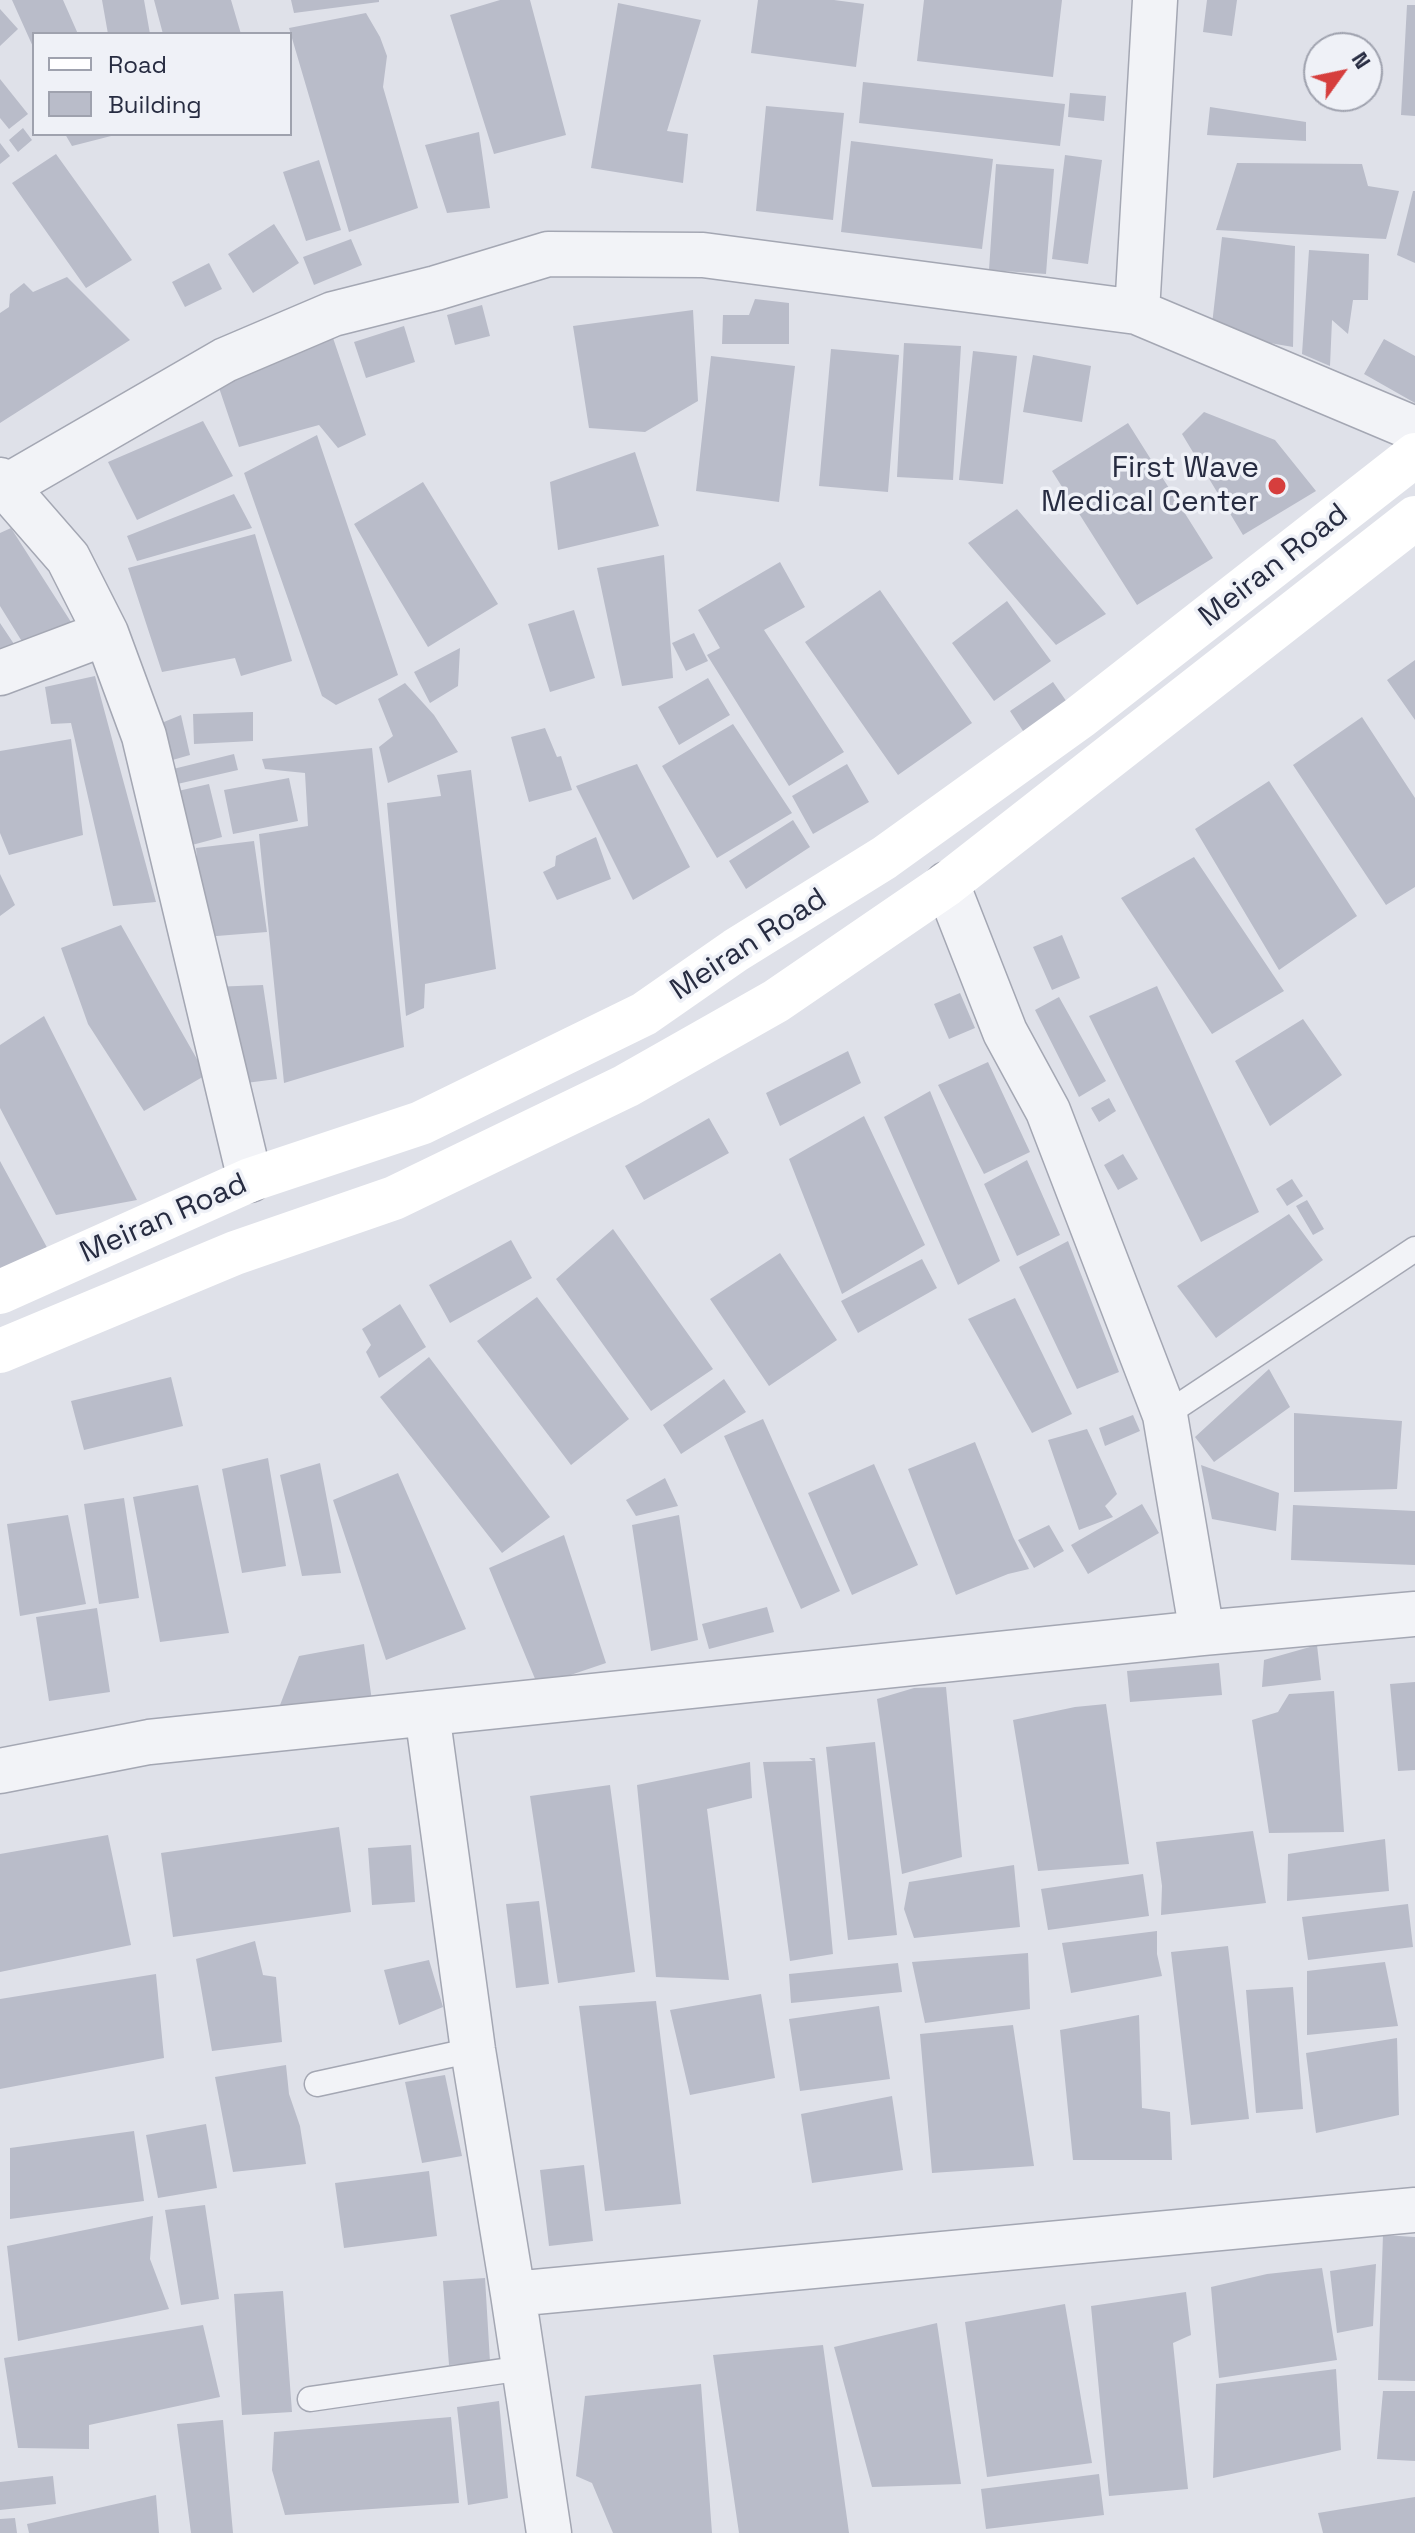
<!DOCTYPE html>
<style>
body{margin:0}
#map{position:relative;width:1415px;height:2533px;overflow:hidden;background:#dfe1e9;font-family:"Space Grotesk",sans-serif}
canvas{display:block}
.legend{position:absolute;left:32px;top:32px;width:260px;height:104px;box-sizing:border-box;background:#eff1f7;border:2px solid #9fa2ae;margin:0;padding:10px 14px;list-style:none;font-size:24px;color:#272c41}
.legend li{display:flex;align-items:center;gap:16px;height:40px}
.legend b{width:40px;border:2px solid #9fa2ae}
.north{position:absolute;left:1303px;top:32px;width:80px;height:80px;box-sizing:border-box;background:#eff1f7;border:2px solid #9fa2ae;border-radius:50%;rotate:57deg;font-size:22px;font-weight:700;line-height:32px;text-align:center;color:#272c41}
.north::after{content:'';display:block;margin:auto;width:28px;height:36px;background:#d63e3d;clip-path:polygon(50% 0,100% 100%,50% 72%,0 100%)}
</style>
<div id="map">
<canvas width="1415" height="2533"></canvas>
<ul class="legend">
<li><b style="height:10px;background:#fff"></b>Road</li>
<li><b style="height:22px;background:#b9bcc9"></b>Building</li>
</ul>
<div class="north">N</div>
</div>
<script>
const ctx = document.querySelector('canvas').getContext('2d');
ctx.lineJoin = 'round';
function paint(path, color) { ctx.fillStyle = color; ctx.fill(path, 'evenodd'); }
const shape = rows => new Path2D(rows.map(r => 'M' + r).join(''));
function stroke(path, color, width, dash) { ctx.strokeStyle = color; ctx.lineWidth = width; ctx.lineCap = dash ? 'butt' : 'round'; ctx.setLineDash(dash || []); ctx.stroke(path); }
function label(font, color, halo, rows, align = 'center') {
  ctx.font = font + ' "Space Grotesk",sans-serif'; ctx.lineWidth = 7; ctx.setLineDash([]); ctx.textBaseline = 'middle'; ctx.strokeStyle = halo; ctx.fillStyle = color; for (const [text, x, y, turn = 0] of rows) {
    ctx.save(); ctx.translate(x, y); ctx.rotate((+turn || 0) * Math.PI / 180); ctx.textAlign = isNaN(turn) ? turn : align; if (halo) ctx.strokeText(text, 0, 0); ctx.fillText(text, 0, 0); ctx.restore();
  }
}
paint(shape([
 [12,0,63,0,78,34,34,34,34,49],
 [102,0,144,0,150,34,108,34],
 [154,0,231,0,241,34,163,34],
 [291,0,379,0,379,2,294,13],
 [500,0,530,0,566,135,494,154,450,15],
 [758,0,834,0,864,4,856,67,751,53],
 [924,0,1062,0,1053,77,917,61],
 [1207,0,1237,0,1232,36,1203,32],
 [618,3,701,20,667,131,688,134,683,183,591,168],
 [1407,5,1415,5,1415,116,1401,115],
 [0,9,18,29,0,46],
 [366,13,380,37,387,56,383,87,418,208,349,232,289,28],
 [0,79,28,114,9,129,0,118],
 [863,82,1065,104,1060,146,859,123],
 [1070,93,1106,96,1104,121,1068,117],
 [766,106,844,113,833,220,756,211],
 [1210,107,1306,122,1306,141,1207,135],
 [23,128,32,140,18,152,9,140],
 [479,132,490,208,447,213,425,145],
 [65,134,115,134,115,135,72,146],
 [851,141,993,159,982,249,841,232],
 [0,143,10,156,0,164],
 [56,154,132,260,86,288,12,183],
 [1065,155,1102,160,1088,264,1052,259],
 [319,160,341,230,306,241,283,172],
 [1237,163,1362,164,1368,186,1399,191,1386,239,1216,230],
 [996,164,1054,169,1046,274,989,270],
 [1413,191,1415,191,1415,263,1397,255],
 [274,224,299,263,253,293,228,254],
 [1222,237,1295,246,1293,347,1211,333],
 [351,239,362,265,314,285,303,257],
 [1309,250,1369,254,1368,300,1353,300,1348,334,1332,320,1330,366,1302,354],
 [209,263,222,289,185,307,172,282],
 [67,277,130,340,0,423,0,313,9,307,10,294,24,283,33,292],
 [755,299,789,303,789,344,722,344,723,315,749,315],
 [482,305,490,336,455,345,447,315],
 [693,310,698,401,645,432,589,428,573,326],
 [404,326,415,362,366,378,354,342],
 [332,335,366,435,338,448,319,425,239,447,214,373],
 [1384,339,1415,356,1415,403,1364,374],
 [904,343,961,346,953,480,897,477],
 [831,349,899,355,888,492,819,486],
 [973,351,1017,356,1003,484,959,480],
 [1033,355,1091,366,1082,422,1023,412],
 [711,356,795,366,779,502,696,491],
 [1204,412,1275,440,1316,491,1243,535,1182,434],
 [203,421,233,476,137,520,108,462],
 [1128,423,1213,558,1137,605,1052,471],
 [317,435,398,675,336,705,322,696,244,473],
 [635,452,659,526,558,550,550,482],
 [423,482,498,604,428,647,354,524],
 [234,494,252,528,137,561,127,536],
 [1017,509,1106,614,1056,645,968,543],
 [11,528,71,622,26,648,0,606,0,533],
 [255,534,292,661,241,676,235,658,162,672,128,568],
 [664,555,673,678,622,686,597,568],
 [780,562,805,607,764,630,844,752,789,786,707,655,720,648,698,610],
 [880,590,972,723,898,775,805,642],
 [1007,601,1051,661,994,701,952,643],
 [574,610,595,678,550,692,528,624],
 [0,623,16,647,0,653],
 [694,633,708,661,686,671,672,643],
 [460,648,458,686,430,703,414,672],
 [1415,660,1415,720,1387,680],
 [95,676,156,902,113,906,71,723,51,724,45,687],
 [708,678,730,715,679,745,658,707],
 [1053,682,1069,705,1025,734,1010,711],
 [405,683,434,715,458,752,388,783,379,747,393,736,378,699],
 [253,712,253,741,194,744,193,714],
 [181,715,190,755,169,761,159,724],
 [1362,717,1415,798,1415,887,1386,905,1293,765],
 [733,724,792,813,717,858,662,766],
 [545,728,557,757,561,756,572,790,529,802,511,737],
 [71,739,83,835,9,855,0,833,0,751],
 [372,748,404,1047,284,1083,259,834,308,826,305,773,265,769,262,759],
 [234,754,238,770,173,785,169,770],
 [637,764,690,867,633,900,576,786],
 [847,764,869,802,813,834,792,796],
 [471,770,496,969,425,984,424,1008,406,1016,387,803,441,796,437,775],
 [289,778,298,821,233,834,224,790],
 [1269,781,1357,916,1279,970,1195,829],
 [209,784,222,837,192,845,178,791],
 [793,820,810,847,746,889,729,861],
 [596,837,611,879,557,900,543,872,555,866,556,856],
 [254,841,267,932,204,937,196,848],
 [1194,857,1284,991,1212,1034,1121,898],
 [0,874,15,905,0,916],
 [121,925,206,1075,144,1111,88,1024,61,948],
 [1062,935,1080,978,1052,990,1033,947],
 [263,985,277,1079,238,1084,212,987],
 [1157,986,1259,1212,1201,1242,1089,1016],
 [960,993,975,1028,949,1039,934,1004],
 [1059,997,1106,1081,1079,1097,1035,1010],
 [44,1016,137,1200,56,1215,0,1108,0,1045],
 [1303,1019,1342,1075,1270,1126,1235,1061],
 [848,1051,861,1083,780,1126,766,1093],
 [988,1062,1030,1152,984,1174,938,1085],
 [930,1091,1000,1261,958,1285,884,1117],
 [1109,1098,1116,1111,1099,1122,1091,1108],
 [864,1116,925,1245,842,1294,789,1159],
 [709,1118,729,1153,644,1200,625,1166],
 [1123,1154,1138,1179,1118,1190,1104,1165],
 [1027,1160,1060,1235,1017,1256,984,1184],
 [0,1161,50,1253,0,1274],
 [1292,1179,1303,1196,1287,1206,1276,1189],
 [1307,1200,1324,1229,1313,1235,1296,1206],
 [1289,1214,1323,1260,1216,1338,1177,1286],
 [613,1229,713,1369,651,1411,556,1279],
 [511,1240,532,1278,450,1323,429,1285],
 [1068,1241,1119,1372,1077,1389,1019,1267],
 [780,1253,837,1340,769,1386,710,1299],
 [922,1259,937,1288,858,1333,841,1301],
 [537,1297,629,1419,571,1465,477,1341],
 [1015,1298,1072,1414,1032,1433,968,1319],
 [400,1304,426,1347,379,1378,366,1352,371,1345,362,1329],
 [429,1357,550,1517,502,1553,380,1397],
 [1269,1369,1290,1407,1214,1462,1195,1437],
 [171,1377,183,1426,84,1450,71,1401],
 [724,1379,746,1412,681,1454,663,1425],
 [1294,1413,1402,1421,1397,1489,1294,1492],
 [1133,1415,1140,1431,1105,1446,1099,1428],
 [763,1419,840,1591,801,1609,724,1436],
 [1087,1429,1117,1494,1105,1506,1113,1517,1079,1530,1048,1440],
 [975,1442,1013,1537,1029,1569,1008,1574,956,1595,908,1469],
 [268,1458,286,1566,242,1573,222,1469],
 [320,1463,341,1573,302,1576,280,1475],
 [874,1464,918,1565,852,1595,808,1493],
 [1201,1465,1279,1493,1276,1531,1212,1519],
 [398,1473,466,1629,386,1660,333,1500],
 [665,1478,678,1506,636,1516,626,1500],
 [198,1485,229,1633,160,1642,133,1497],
 [124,1498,139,1598,99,1604,84,1504],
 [1142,1504,1159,1533,1088,1574,1071,1545],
 [1293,1505,1415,1511,1415,1565,1291,1560],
 [68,1515,86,1604,20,1616,7,1524],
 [679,1515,698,1640,651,1651,632,1525],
 [1049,1525,1064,1551,1034,1568,1018,1540],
 [564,1535,606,1663,538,1686,489,1568],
 [767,1607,774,1632,709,1649,702,1624],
 [97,1608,110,1692,49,1701,36,1617],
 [364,1644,372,1701,275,1718,299,1656],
 [1317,1645,1321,1680,1262,1687,1264,1660],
 [1219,1663,1222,1695,1130,1702,1127,1671],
 [1415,1682,1415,1770,1398,1771,1390,1684],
 [946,1687,962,1857,902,1874,877,1699,914,1688],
 [1334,1691,1344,1832,1269,1833,1252,1720,1278,1712,1289,1694],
 [1106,1704,1129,1864,1038,1871,1013,1720,1075,1707],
 [875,1742,897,1935,848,1940,826,1747],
 [809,1758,815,1758,833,1954,790,1961,763,1762,813,1761],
 [750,1762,752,1798,707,1809,729,1980,656,1977,637,1785],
 [610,1785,635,1972,558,1983,530,1796],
 [339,1827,351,1912,173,1937,161,1853],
 [1253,1831,1266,1903,1161,1915,1162,1886,1156,1842],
 [108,1835,131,1945,0,1972,0,1854],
 [1385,1839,1389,1891,1287,1901,1288,1854],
 [411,1845,415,1902,372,1905,368,1848],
 [1014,1865,1020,1927,914,1938,904,1909,909,1882],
 [1143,1874,1149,1916,1048,1930,1041,1889],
 [539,1901,549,1984,516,1988,506,1904],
 [1408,1904,1413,1947,1308,1960,1302,1917],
 [1157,1931,1157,1954,1162,1976,1071,1993,1062,1943],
 [255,1941,263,1975,276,1977,282,2042,212,2051,196,1959],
 [1228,1946,1249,2119,1191,2125,1171,1952],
 [1028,1953,1030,2009,925,2023,912,1962],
 [429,1960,443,2007,399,2025,384,1970],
 [1385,1962,1398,2026,1307,2035,1307,1971],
 [898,1963,902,1992,791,2003,789,1974],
 [156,1974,164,2058,0,2089,0,1999],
 [1293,1987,1303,2109,1256,2113,1246,1990],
 [761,1994,775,2078,690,2095,670,2010],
 [656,2001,681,2204,605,2211,579,2006],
 [879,2006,890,2079,800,2091,789,2019],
 [1139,2015,1142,2108,1170,2112,1172,2160,1073,2160,1060,2030],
 [1013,2025,1034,2166,932,2173,920,2034],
 [1397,2038,1399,2115,1316,2133,1306,2053],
 [286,2065,289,2094,300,2126,306,2164,233,2172,215,2077],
 [445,2075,462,2156,422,2163,405,2082],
 [892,2096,903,2170,812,2183,801,2114],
 [206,2124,217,2188,158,2198,146,2135],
 [134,2131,144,2201,10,2219,10,2148],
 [584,2165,593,2241,549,2246,540,2170],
 [429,2171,437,2236,344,2248,335,2183],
 [205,2205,219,2299,181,2305,165,2210],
 [153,2216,150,2259,169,2309,18,2341,7,2246],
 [1383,2235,1415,2237,1415,2381,1378,2380],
 [1376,2264,1373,2326,1337,2333,1330,2271],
 [1322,2268,1337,2360,1219,2378,1211,2287,1267,2274],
 [485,2278,490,2362,449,2365,443,2281],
 [283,2291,292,2412,242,2415,234,2294],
 [1186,2292,1191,2335,1173,2343,1188,2489,1109,2496,1091,2306],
 [1065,2304,1092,2463,987,2477,965,2322],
 [937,2323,961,2484,872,2487,834,2347],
 [203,2325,220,2397,89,2425,89,2449,18,2448,4,2358],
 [823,2345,849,2533,739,2533,713,2355],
 [1336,2369,1341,2450,1213,2478,1216,2384],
 [701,2384,712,2533,613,2533,592,2483,576,2476,585,2396],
 [1383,2391,1415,2391,1415,2461,1377,2459],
 [499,2401,508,2498,468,2505,457,2407],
 [451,2417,459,2503,285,2515,272,2470,274,2432],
 [223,2420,233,2533,191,2533,177,2424],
 [1099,2474,1104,2515,986,2529,981,2489],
 [53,2476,56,2504,0,2510,0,2482],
 [156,2495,159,2533,29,2533,27,2524],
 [1415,2497,1415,2533,1323,2533,1318,2513],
 [15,2518,17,2533,0,2533,0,2519]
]), '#b9bcc9');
const service = shape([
 [1165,1415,1415,1249],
 [317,2084,473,2050],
 [310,2399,523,2368]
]);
const minor = shape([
 [1137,312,1155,0],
 [0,480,68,558,106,633,144,736,250,1180],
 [7,486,225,360,333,314,436,288,548,254,703,255,1137,312,1415,429],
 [0,673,106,633],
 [947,884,1005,1032,1048,1111,1165,1415,1202,1633],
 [427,1713,473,2050,513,2294,549,2533],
 [0,1771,149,1742,1202,1633,1415,1614],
 [513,2294,1415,2210]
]);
stroke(service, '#a4a7b3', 27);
stroke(minor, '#a4a7b3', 47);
stroke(service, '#f2f3f7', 24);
stroke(minor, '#f2f3f7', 44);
stroke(shape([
 [0,1292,250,1180,421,1123,644,1014,736,950,884,858,1080,717,1415,455],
 [0,1351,235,1253,394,1198,626,1086,776,1001,947,884,1415,518]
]), '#fff', 44);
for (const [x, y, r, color] of [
 [1277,486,10,"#d63e3d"]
]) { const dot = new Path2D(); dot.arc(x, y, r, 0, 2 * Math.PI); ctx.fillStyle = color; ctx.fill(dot); stroke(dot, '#eff1f7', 3); }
label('30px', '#272c41', '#eff1f7', [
 ["First Wave",1259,469],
 ["Medical Center",1259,503]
], 'right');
label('30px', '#272c41', '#eff1f7', [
 ["Meiran Road",1274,566,-38],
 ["Meiran Road",749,945,-33],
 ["Meiran Road",164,1219,-24]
]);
</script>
